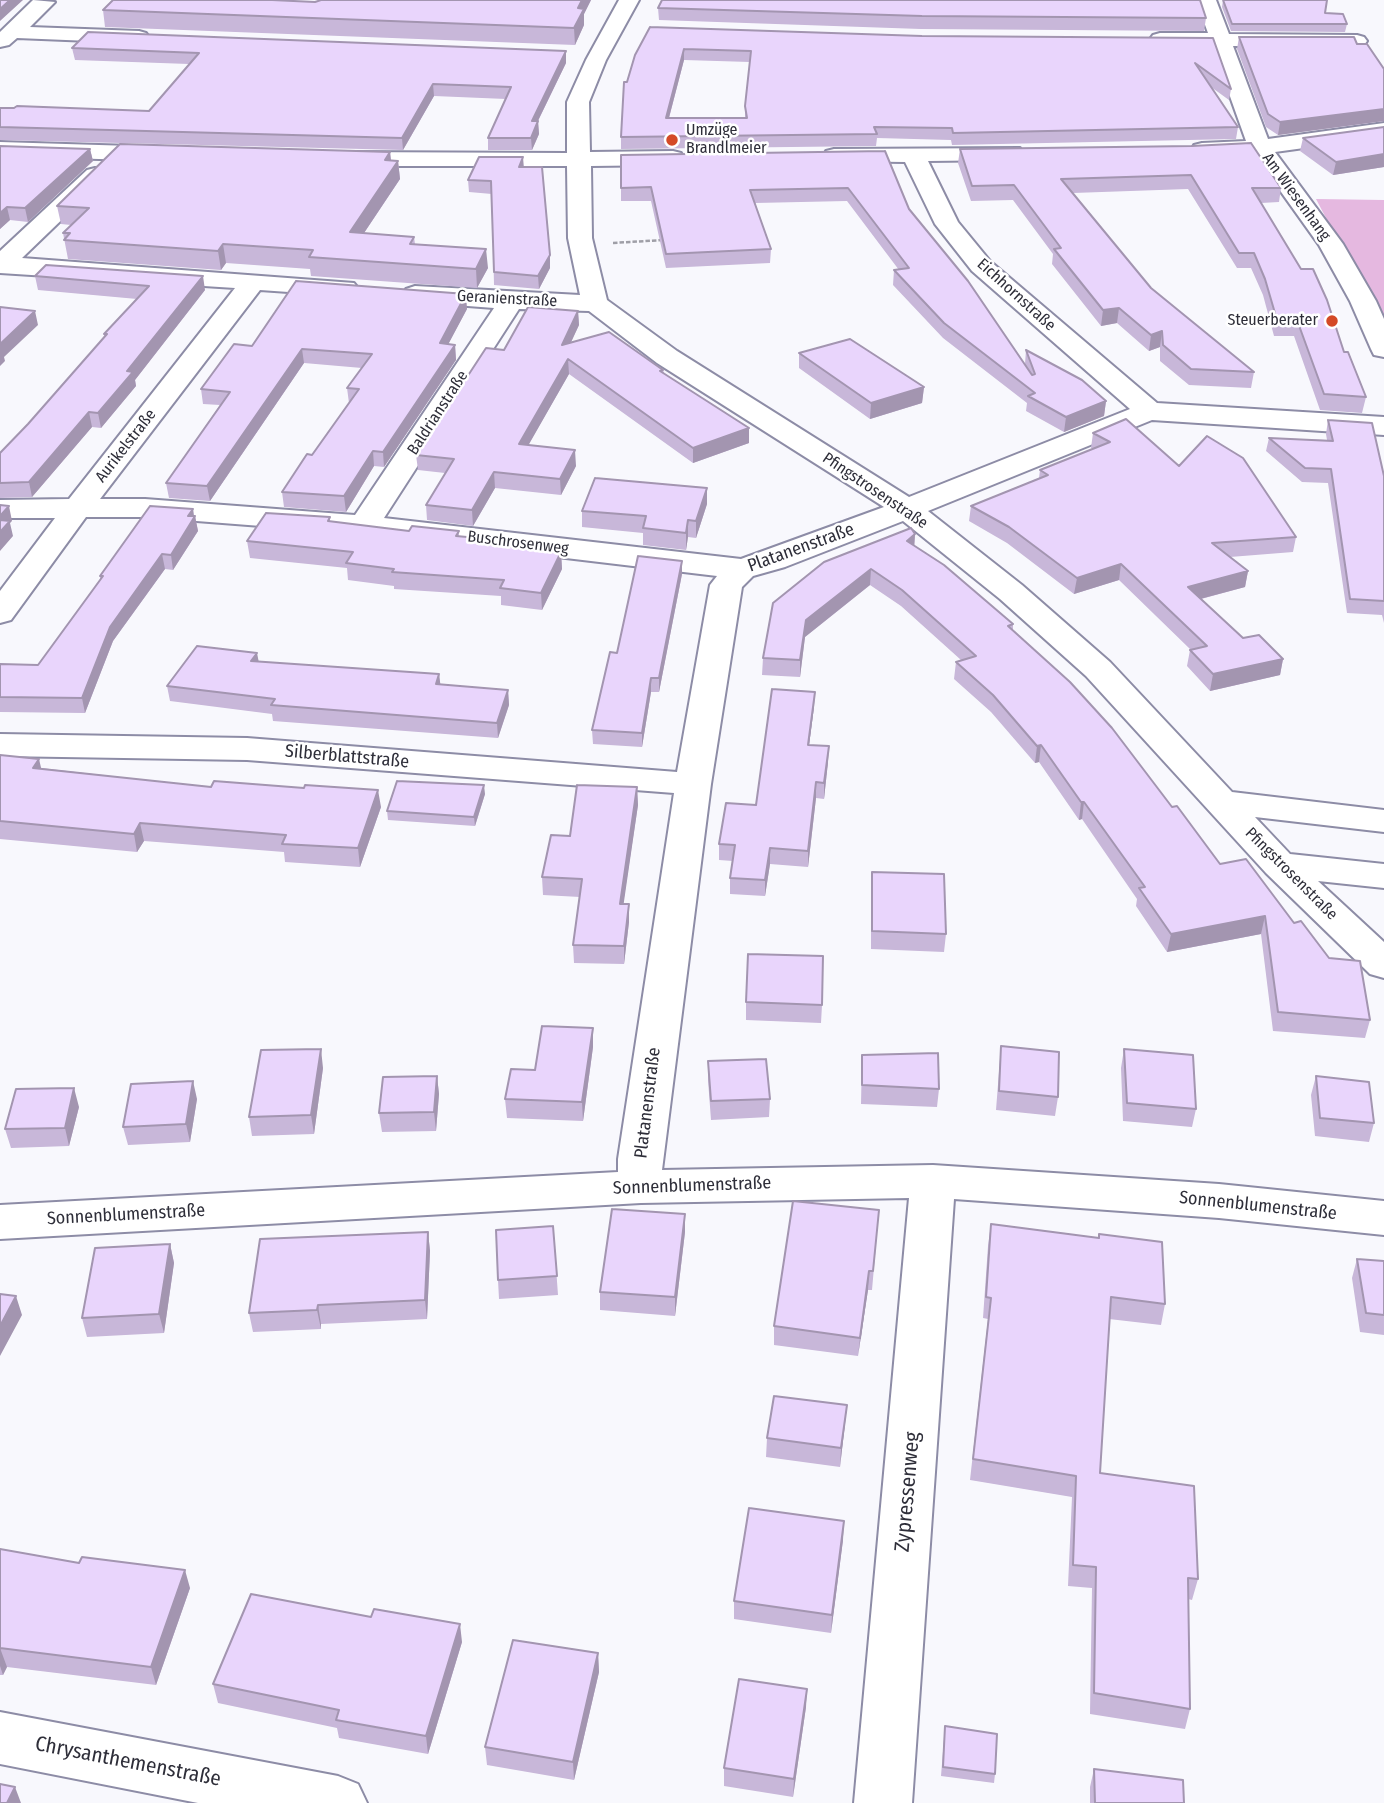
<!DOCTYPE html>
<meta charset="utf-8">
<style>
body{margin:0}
canvas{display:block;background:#f8f8fd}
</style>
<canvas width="1384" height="1803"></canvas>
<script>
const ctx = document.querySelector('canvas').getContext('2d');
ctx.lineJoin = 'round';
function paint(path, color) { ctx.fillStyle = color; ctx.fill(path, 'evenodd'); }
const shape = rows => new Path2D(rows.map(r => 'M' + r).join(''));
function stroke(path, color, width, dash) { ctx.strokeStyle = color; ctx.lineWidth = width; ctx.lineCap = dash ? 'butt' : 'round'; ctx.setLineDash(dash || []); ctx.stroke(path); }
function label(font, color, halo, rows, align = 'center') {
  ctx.font = font + ' "Fira Sans Condensed",sans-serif'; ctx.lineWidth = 5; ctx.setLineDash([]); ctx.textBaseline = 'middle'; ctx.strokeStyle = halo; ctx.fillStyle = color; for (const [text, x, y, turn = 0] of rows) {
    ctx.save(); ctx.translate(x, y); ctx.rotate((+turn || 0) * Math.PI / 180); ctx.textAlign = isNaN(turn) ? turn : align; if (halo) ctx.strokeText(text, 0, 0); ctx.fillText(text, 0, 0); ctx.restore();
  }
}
paint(shape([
 [1316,199,1384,200,1384,328]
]), '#e5b8e0');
const minor = shape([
 [33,0,55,2,30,27,139,31,146,33,149,37,146,41,139,43,17,38,9,45,0,47,0,32,33,0],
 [619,0,639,0,606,60,589,102,590,152,673,151,681,153,684,158,681,163,673,165,591,166,592,238,607,300,677,351,909,497,1130,409,972,271,935,224,905,162,826,161,823,156,826,151,834,149,1020,148,1023,153,1020,158,1012,160,928,161,958,222,990,261,1157,403,1384,417,1384,435,1152,420,928,511,1022,585,1110,662,1232,792,1384,810,1384,832,1255,817,1290,854,1384,864,1384,888,1318,881,1384,942,1384,978,1370,974,1266,873,1086,676,1000,599,903,521,785,567,753,576,742,587,711,784,662,1170,933,1165,1219,1184,1384,1201,1384,1235,1219,1218,954,1199,912,1803,854,1803,909,1198,641,1203,0,1239,0,1205,618,1172,618,1159,674,793,247,760,0,756,0,734,247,738,677,772,710,585,717,576,364,534,145,517,86,517,11,620,0,623,0,591,55,518,0,518,0,500,69,499,235,288,0,273,0,251,87,170,95,168,103,170,107,175,103,180,22,258,354,283,358,288,354,293,345,296,260,290,100,499,145,499,355,515,494,308,415,302,406,299,402,294,406,289,415,286,580,295,568,238,567,166,337,166,329,164,325,159,329,154,337,152,567,153,567,102,586,60,619,0],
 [519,309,589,311,657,363,884,507,741,559,384,518,519,309],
 [1196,0,1216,0,1229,34,1357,35,1364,37,1367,41,1364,45,1357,47,1233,46,1268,139,1384,123,1384,137,1275,152,1343,244,1376,301,1384,319,1384,357,1374,355,1371,349,1350,301,1319,245,1254,154,1202,157,1194,155,1191,150,1194,145,1202,143,1246,141,1212,46,1160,45,1153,43,1150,39,1153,35,1160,33,1208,33,1196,0],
 [0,142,165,147,173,149,176,154,173,159,165,161,0,156,0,142],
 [0,1712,338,1776,358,1784,367,1803,198,1803,0,1764,0,1712]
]);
stroke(minor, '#8d8ca6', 4);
stroke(shape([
 [613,243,664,240]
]), '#9f9fa7', 2.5, [4.5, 2]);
paint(minor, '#fff');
paint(shape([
 [321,0,591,0,584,14,584,25,575,45,105,27,103,10,315,2],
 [1223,0,1325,13,1347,24,1345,32,1231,31,1222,7],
 [658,8,1206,18,1204,31,921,29,659,20],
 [650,27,922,36,1213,38,1231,89,1229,100,1211,87,1238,127,1236,139,952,145,951,140,877,138,876,146,621,149,621,137,627,82],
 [684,60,750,62,745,106,745,118,669,118],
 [1239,37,1357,44,1384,69,1384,121,1278,135,1266,127,1237,49],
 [72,48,566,63,538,121,539,134,532,150,488,150,488,138,506,99,434,96,403,150,0,140,0,108,149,111,189,64,75,60],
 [1384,127,1384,167,1333,175,1300,151,1303,138],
 [0,146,90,149,93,161,28,222,10,220,0,229],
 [1192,146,1281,188,1279,202,1261,203,1344,352,1366,397,1362,413,1320,410,1294,336,1274,336,1263,295,1251,268,1237,268,1188,189,1073,193,1151,288,1254,372,1251,388,1189,385,1160,361,1160,347,1149,351,1117,323,1101,326,1052,264,1053,254,1013,200,971,201,958,163,960,149],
 [885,151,909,209,1025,364,1026,350,1106,401,1104,416,1064,432,1026,411,1027,403,943,338,893,285,894,270,899,270,847,201,755,203,771,249,770,263,666,268,651,201,621,201,621,155],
 [390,152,391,161,398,161,400,179,364,233,414,237,415,244,488,268,477,288,311,276,310,269,226,263,221,270,68,259,63,233,71,225,61,224,57,206],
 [524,167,550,255,550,268,539,289,494,285,492,194,469,192,468,180],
 [35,276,205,290,135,380,136,386,101,428,92,427,32,497,0,498,0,453,28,424,104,337,104,334,137,299,38,290],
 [467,309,448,344,455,345,456,360,384,467,374,466,346,512,284,507,282,492,312,455,349,403,347,388,362,368,304,363,210,501,169,498,166,483,220,405,203,404,201,389,252,346],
 [578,311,579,325,570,343,663,370,664,373,749,443,693,463,569,374,528,445,576,466,561,495,495,488,473,526,427,520,426,505,445,473,418,470,416,455,504,350],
 [799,353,924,387,922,403,870,419,799,368],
 [1328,420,1384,476,1384,623,1382,615,1347,613,1328,483,1302,482,1266,451,1269,438,1327,440,1326,434],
 [1093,433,1179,466,1296,537,1293,552,1230,557,1248,571,1245,587,1201,599,1243,638,1283,659,1280,675,1210,691,1187,666,1190,650,1191,650,1119,580,1074,594,1007,543,969,521,971,506,1039,478,1040,470,1093,449,1091,448],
 [707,504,696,538,688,537,686,550,643,545,643,533,582,527,582,511],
 [193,509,194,516,195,516,198,531,173,570,165,569,113,641,85,713,0,712,0,664,38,665,100,580,100,576],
 [330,517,330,521,409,531,459,531,459,536,489,539,490,545,561,552,562,569,542,610,501,605,501,596,394,589,394,586,348,580,347,568,250,558,247,541],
 [915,534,914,546,1013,624,1013,631,1172,807,1220,864,1294,923,1370,1020,1365,1038,1273,1031,1261,934,1167,952,1136,906,1137,899,1082,819,1079,820,1039,762,1035,763,991,712,954,679,956,662,961,660,901,606,870,585,805,637,800,677,762,675,763,658,773,603],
 [682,574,659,692,651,692,642,747,593,744,592,730,617,653],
 [259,662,439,674,440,685,508,690,509,705,498,738,273,721,272,714,170,701,167,686],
 [814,707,809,745,828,762,824,799,816,798,808,867,770,864,765,896,730,894,730,878,733,861,719,860,719,844,756,805],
 [0,755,41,768,381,807,360,867,285,862,284,852,144,841,137,852,0,839],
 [637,787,638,805,623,904,629,904,629,922,624,964,574,963,573,945,580,897,543,895,542,877,570,836],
 [485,794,475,826,388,820,387,811],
 [872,872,946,934,944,952,871,949,871,890],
 [746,1002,822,1005,821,1023,746,1020],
 [593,1028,593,1047,583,1121,507,1118,505,1099,535,1070],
 [1001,1046,1058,1097,1055,1116,996,1110],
 [1124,1049,1196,1109,1192,1127,1123,1121,1121,1068],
 [862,1055,939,1089,937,1107,861,1104],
 [708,1061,770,1099,769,1117,711,1120,708,1080],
 [323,1068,314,1134,252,1136,249,1117],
 [437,1076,439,1094,436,1131,382,1132,379,1113],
 [1316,1076,1374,1123,1369,1142,1315,1136,1311,1095],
 [197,1099,190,1142,128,1145,123,1127],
 [79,1107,69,1146,11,1148,5,1129],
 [879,1210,872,1290,868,1290,858,1356,774,1345,774,1326],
 [991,1224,1098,1238,1099,1234,1165,1304,1161,1325,1109,1319,1100,1473,1198,1579,1192,1600,1188,1599,1190,1709,1185,1729,1090,1714,1092,1588,1068,1586,1072,1497,970,1480,988,1319,983,1318,988,1246],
 [553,1226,558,1295,499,1299,498,1280],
 [428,1232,430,1251,427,1319,321,1324,321,1329,253,1332,249,1313],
 [685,1232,675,1316,600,1310,600,1292],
 [170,1244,174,1263,164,1333,87,1337,82,1318],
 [1357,1259,1384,1261,1384,1335,1360,1332,1352,1278],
 [847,1405,840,1467,766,1457,767,1438],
 [843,1540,831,1633,734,1619,734,1601],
 [0,1549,190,1588,156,1685,7,1667,3,1675,0,1675],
 [462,1642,428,1754,339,1738,337,1728,218,1703,213,1684],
 [598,1653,599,1672,574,1780,487,1765,485,1747],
 [806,1707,793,1797,724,1786,724,1768],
 [945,1726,995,1774,994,1783,941,1776],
 [1094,1769,1184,1803,1090,1803,1090,1787]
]), '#c8b7d9');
paint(shape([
 [10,0,23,0,0,21,0,9],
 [582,0,591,0,584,14,584,25,575,45,574,28,578,8],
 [684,49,684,60,666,129,666,118],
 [566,51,566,63,532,133,532,121],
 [433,84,434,96,403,150,402,138],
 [1384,109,1384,121,1278,135,1280,122],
 [538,121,539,134,532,150,531,138],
 [90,149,93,161,28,222,25,208],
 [390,152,392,170,398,161,400,179,352,251,350,232],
 [1384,154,1384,167,1333,175,1336,162],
 [523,157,524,169,519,167],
 [7,207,10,220,0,229,0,213],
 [223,244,226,263,221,270,218,251],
 [486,249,488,268,477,288,476,269],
 [550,255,550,268,539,289,538,276],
 [203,276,205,290,135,380,136,386,101,428,98,413,127,371],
 [466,294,467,309,441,358,440,343],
 [1119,308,1117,323,1101,326,1103,310],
 [35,311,38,325,4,357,5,361,0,366,0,344],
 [578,311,579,325,563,360,562,345],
 [1162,331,1160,347,1149,351,1151,335],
 [455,345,456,360,384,467,383,452],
 [302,349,304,363,210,501,207,486],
 [568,359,569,374,520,460,519,444],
 [924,387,922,403,870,419,871,403],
 [1106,401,1104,416,1064,432,1066,417],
 [89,412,92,427,32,497,29,482],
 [749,428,749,443,693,463,693,448],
 [575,450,576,466,561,495,560,479],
 [373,451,374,466,346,512,344,496],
 [494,472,495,488,473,526,472,510],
 [707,488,707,504,696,538,696,521],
 [9,506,12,521,10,523,13,536,0,551,0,516],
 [193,509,194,518,195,516,198,531,173,570,171,555,188,516],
 [688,520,688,537,686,550,686,533],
 [915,534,914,551,907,541],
 [561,552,562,569,542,610,541,593],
 [162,554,165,569,113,641,85,713,82,698,110,627],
 [682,561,682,574,659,692,659,678],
 [1121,564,1119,580,1074,594,1077,578],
 [871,569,870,585,805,637,800,677,800,660,806,620],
 [1248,571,1245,587,1185,603,1188,587],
 [257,653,260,668,251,661],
 [1283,659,1280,675,1210,691,1213,674],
 [439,674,441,689,436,684],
 [651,678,651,692,642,747,642,733],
 [508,690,509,705,498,738,497,723],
 [815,692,814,707,807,761,808,745],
 [1041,745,1039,762,1035,763,1037,746],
 [829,746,828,762,824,799,824,783],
 [39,759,43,776,33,768],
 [816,782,816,798,808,867,808,851],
 [484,785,485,794,475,826,474,817],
 [637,787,638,805,621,922,620,904],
 [378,790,381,807,360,867,358,848],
 [1081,802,1084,802,1082,819,1079,820],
 [140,823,144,841,137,852,134,834],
 [770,848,770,864,765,896,765,880],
 [629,904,629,922,624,964,624,946],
 [1265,916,1261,934,1167,952,1171,934],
 [593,1028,593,1047,583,1121,582,1102],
 [321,1049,323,1068,314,1134,311,1115],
 [437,1076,439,1094,436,1131,434,1112],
 [193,1081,197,1099,190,1142,186,1124],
 [74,1088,79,1107,69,1146,65,1128],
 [685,1214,685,1232,675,1316,675,1297],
 [428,1232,430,1251,427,1319,425,1300],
 [170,1244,174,1263,164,1333,159,1314],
 [869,1271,868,1290,858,1356,860,1338],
 [16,1296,22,1315,0,1356,0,1326],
 [318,1305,321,1324,321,1329,317,1310],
 [847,1405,845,1424,840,1467,841,1448],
 [844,1521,843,1540,831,1633,832,1615],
 [185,1570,190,1588,156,1685,151,1667],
 [460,1624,462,1642,428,1754,426,1736],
 [0,1648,7,1667,3,1675,0,1666],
 [598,1653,599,1672,574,1780,573,1762],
 [807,1689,806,1707,793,1797,794,1779],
 [15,1787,21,1803,7,1803]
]), '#a395b0');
const building = shape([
 [0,0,10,0,0,9,0,0],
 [113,0,272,0,315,2,321,0,582,0,578,8,584,9,574,28,103,10,113,0],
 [662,0,1200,0,1206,18,922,16,658,8,662,0],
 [1223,0,1327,0,1325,13,1343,14,1347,24,1232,24,1223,0],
 [650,27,922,36,1213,38,1231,89,1195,63,1238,127,953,133,952,128,874,127,877,134,621,137,624,82,627,82,635,55,650,27],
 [684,49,751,51,745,106,747,118,666,118,684,49],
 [88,32,566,51,532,121,538,121,531,138,488,138,511,87,433,84,402,138,0,127,0,108,14,108,17,106,149,111,199,53,72,48,88,32],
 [1239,37,1354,37,1357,44,1367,44,1384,69,1384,109,1280,122,1268,114,1239,37],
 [1384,127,1384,154,1336,162,1303,138,1384,127],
 [1251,143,1281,188,1252,188,1301,269,1313,269,1327,300,1344,352,1348,352,1366,397,1324,394,1297,320,1277,320,1265,279,1254,253,1239,253,1191,175,1061,179,1151,288,1254,372,1191,369,1163,345,1162,331,1151,335,1119,308,1103,310,1054,249,1061,248,1014,185,972,186,960,149,1192,146,1251,143],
 [120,144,390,152,385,160,398,161,350,232,414,237,410,244,486,249,476,269,309,257,313,250,223,244,218,251,64,240,70,233,63,233,89,208,57,206,120,144],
 [0,146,90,149,25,208,7,207,0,213,0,146],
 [885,151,909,209,968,281,1032,375,1035,374,1026,350,1082,380,1106,401,1066,417,1028,396,1035,393,944,323,894,270,909,268,848,188,750,190,771,249,666,254,651,187,621,188,621,155,885,151],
 [479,157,523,157,519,167,542,167,550,255,538,276,494,272,491,181,468,180,479,157],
 [46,265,203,276,127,371,133,372,98,413,89,412,29,482,0,483,0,453,28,424,107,334,104,334,149,286,35,276,46,265],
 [296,281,466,294,440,343,455,345,383,452,373,451,344,496,282,492,307,454,312,455,359,389,347,388,372,354,302,349,207,486,166,483,230,392,201,389,234,344,252,346,296,281],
 [0,307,35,311,0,344,0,307],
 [528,307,578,311,562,345,609,332,663,370,660,371,749,428,693,448,568,359,519,444,575,450,560,479,494,472,472,510,426,505,454,459,416,455,486,348,504,350,528,307],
 [850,339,924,387,871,403,799,353,850,339],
 [1126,419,1179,466,1207,436,1243,458,1296,537,1212,543,1248,571,1188,587,1243,638,1259,635,1283,659,1213,674,1190,650,1207,646,1121,564,1077,578,1009,527,971,506,1048,475,1040,470,1110,442,1093,433,1126,419],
 [1328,420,1372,423,1384,476,1384,601,1350,599,1331,469,1305,468,1269,438,1333,441,1328,420],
 [595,478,707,488,696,521,688,520,686,533,643,528,646,516,582,511,595,478],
 [0,505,9,506,0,516,0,505],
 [150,506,193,509,188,516,195,516,171,555,162,554,110,627,82,698,0,697,0,664,38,665,103,576,100,576,150,506],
 [266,513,330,517,328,521,409,531,412,526,459,531,456,536,489,539,487,544,561,552,541,593,500,588,504,580,392,572,394,569,346,563,353,552,247,541,266,513],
 [0,520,10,521,0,532,0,520],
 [911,528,915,534,907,541,944,565,1013,624,1008,626,1070,682,1112,728,1172,807,1177,806,1220,864,1246,859,1294,923,1301,921,1329,958,1360,961,1370,1020,1278,1012,1265,916,1171,934,1139,888,1145,887,1084,802,1081,802,1041,745,1037,746,993,695,956,662,976,656,902,590,871,569,806,620,800,660,763,658,773,603,824,562,911,528],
 [638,556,682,561,659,678,651,678,642,733,592,730,610,652,617,653,638,556],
 [197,646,257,653,251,661,439,674,436,684,508,690,497,723,271,705,275,699,167,686,197,646],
 [772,689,815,692,808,745,829,746,824,783,816,782,808,851,770,848,765,880,730,878,735,845,719,844,726,803,756,805,772,689],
 [0,755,39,759,33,768,211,787,214,781,304,788,305,785,378,790,358,848,282,844,286,835,140,823,134,834,0,821,0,755],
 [397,781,484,785,474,817,387,811,397,781],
 [577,785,637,787,620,904,629,904,624,946,573,945,582,879,542,877,551,835,570,836,577,785],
 [872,872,944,874,946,934,872,931,872,872],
 [748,954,823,956,822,1005,746,1002,748,954],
 [542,1026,593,1028,582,1102,505,1099,511,1069,535,1070,542,1026],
 [1001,1046,1059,1052,1058,1097,999,1091,1001,1046],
 [321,1049,311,1115,249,1117,261,1050,321,1049],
 [1124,1049,1193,1055,1196,1109,1127,1103,1124,1049],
 [938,1053,939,1089,862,1085,862,1055,938,1053],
 [766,1059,770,1099,711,1101,708,1061,766,1059],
 [437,1076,434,1112,379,1113,383,1077,437,1076],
 [1316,1076,1369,1082,1374,1123,1320,1118,1316,1076],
 [193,1081,186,1124,123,1127,131,1084,193,1081],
 [74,1088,65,1128,5,1129,16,1089,74,1088],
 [793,1201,879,1210,873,1271,869,1271,860,1338,774,1326,793,1201],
 [612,1209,685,1214,675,1297,600,1292,612,1209],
 [991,1224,1099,1238,1099,1234,1162,1242,1165,1304,1111,1297,1100,1473,1194,1486,1198,1579,1188,1578,1190,1709,1094,1693,1096,1567,1073,1565,1076,1476,973,1459,991,1298,986,1297,991,1224],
 [553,1226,557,1276,498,1280,496,1230,553,1226],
 [428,1232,425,1300,318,1305,317,1310,249,1313,260,1239,428,1232],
 [170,1244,159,1314,82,1318,95,1248,170,1244],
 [1357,1259,1384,1261,1384,1315,1366,1313,1357,1259],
 [0,1294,16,1296,0,1326,0,1294],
 [774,1396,847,1405,841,1448,767,1438,774,1396],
 [749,1508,844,1521,832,1615,734,1601,749,1508],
 [0,1549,79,1563,82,1557,185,1570,151,1667,0,1648,0,1649,0,1549],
 [251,1594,371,1617,374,1609,460,1624,426,1736,336,1720,339,1710,213,1684,251,1594],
 [513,1640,598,1653,573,1762,485,1747,513,1640],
 [739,1679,807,1689,794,1779,724,1768,739,1679],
 [945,1726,997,1734,995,1774,943,1767,945,1726],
 [1094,1769,1183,1780,1184,1803,1095,1803,1094,1769],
 [0,1784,15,1787,7,1803,0,1803,0,1784]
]);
paint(building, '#e9d5fc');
stroke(building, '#a395b0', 2);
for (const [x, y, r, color] of [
 [672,140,7,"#d44a26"],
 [1332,321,7,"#d44a26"]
]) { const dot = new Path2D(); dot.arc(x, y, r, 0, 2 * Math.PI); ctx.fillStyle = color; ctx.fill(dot); stroke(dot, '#fff', 2.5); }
label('16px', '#2e2e39', '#fff', [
 ["Umzüge",686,131],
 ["Brandlmeier",686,149],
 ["Steuerberater",1318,321,"right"]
], 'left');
label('16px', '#2e2e39', '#fff', [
 ["Am Wiesenhang",1296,197,54],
 ["Eichhornstraße",1016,295,42],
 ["Geranienstraße",507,299,3],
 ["Baldrianstraße",438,413,-57],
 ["Aurikelstraße",126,446,-52],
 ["Pfingstrosenstraße",875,491,34],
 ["Buschrosenweg",518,543,7],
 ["Pfingstrosenstraße",1291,874,45]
]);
label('18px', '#2e2e39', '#fff', [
 ["Platanenstraße",801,548,-20],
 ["Silberblattstraße",347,757,5],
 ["Platanenstraße",648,1103,-83],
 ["Sonnenblumenstraße",692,1186,-2],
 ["Sonnenblumenstraße",1258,1206,6],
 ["Sonnenblumenstraße",126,1215,-3]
]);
label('21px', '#2e2e39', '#fff', [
 ["Zypressenweg",908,1492,-85],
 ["Chrysanthemenstraße",128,1762,11]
]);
</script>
